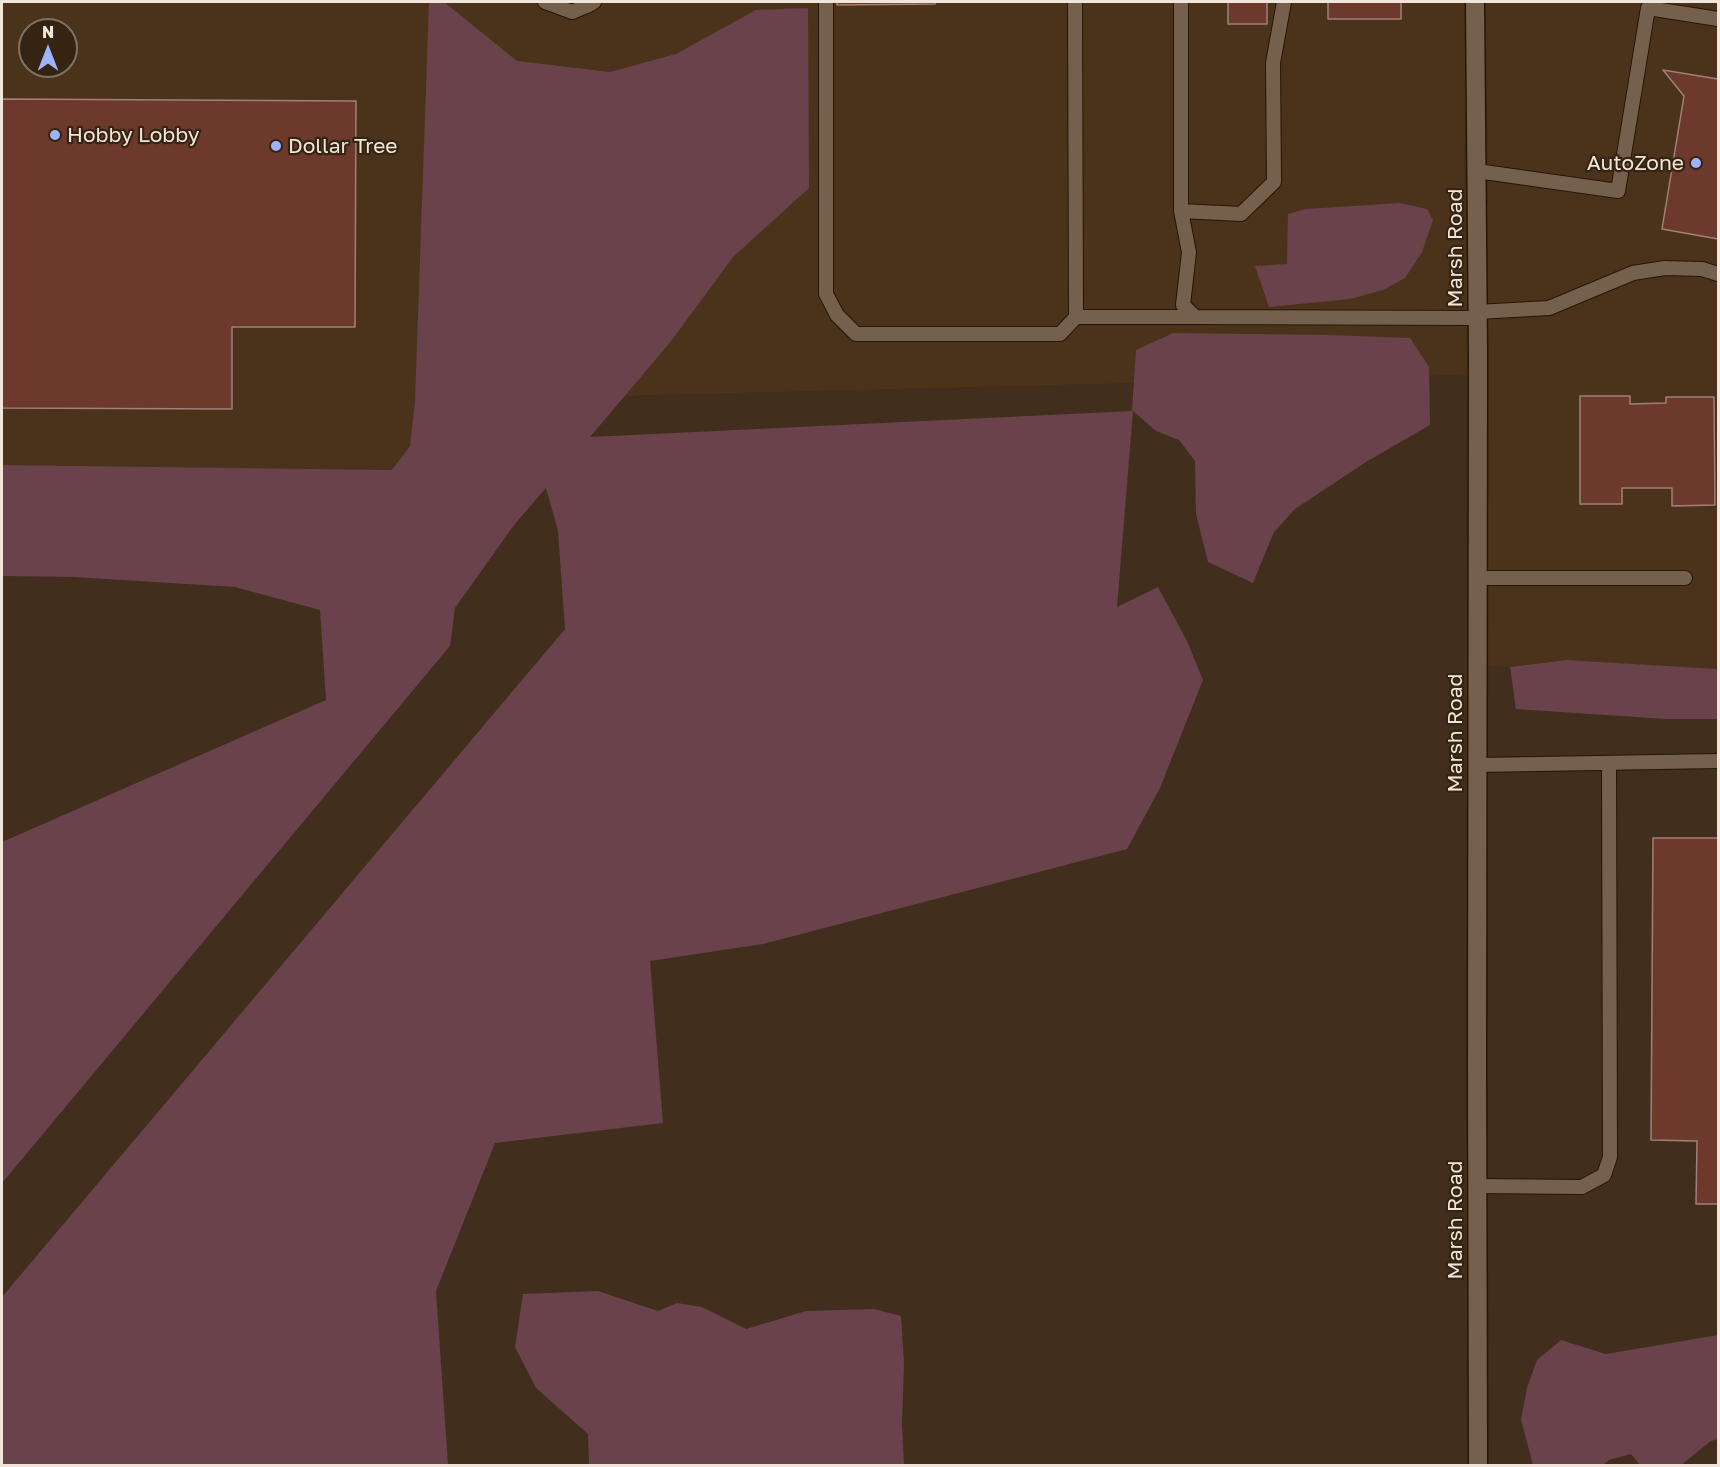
<!DOCTYPE html>
<style>
body{margin:0}
#map{position:relative;width:1720px;height:1467px;overflow:hidden;background:#412e1c;font-family:"Golos Text",sans-serif}
canvas{display:block}
.frame{position:absolute;inset:0;border:3px solid #f1e5d9;pointer-events:none}
.north{position:absolute;left:18px;top:18px;width:60px;height:60px;box-sizing:border-box;background:#362412;border:2px solid #817162;border-radius:50%;rotate:0deg;font-size:16px;font-weight:700;line-height:24px;text-align:center;color:#f1e5d9}
.north::after{content:'';display:block;margin:auto;width:21px;height:27px;background:#9eb3fd;clip-path:polygon(50% 0,100% 100%,50% 72%,0 100%)}
</style>
<div id="map">
<canvas width="1720" height="1467"></canvas>
<div class="frame"></div>
<div class="north">N</div>
</div>
<script>
const ctx = document.querySelector('canvas').getContext('2d');
ctx.lineJoin = 'round';
function paint(path, color) { ctx.fillStyle = color; ctx.fill(path, 'evenodd'); }
const shape = rows => new Path2D(rows.map(r => 'M' + r).join(''));
function stroke(path, color, width, dash) { ctx.strokeStyle = color; ctx.lineWidth = width; ctx.lineCap = dash ? 'butt' : 'round'; ctx.setLineDash(dash || []); ctx.stroke(path); }
function label(font, color, halo, rows, align = 'center') {
  ctx.font = font + ' "Golos Text",sans-serif'; ctx.lineWidth = 4.5; ctx.setLineDash([]); ctx.textBaseline = 'middle'; ctx.strokeStyle = halo; ctx.fillStyle = color; for (const [text, x, y, turn = 0] of rows) {
    ctx.save(); ctx.translate(x, y); ctx.rotate((+turn || 0) * Math.PI / 180); ctx.textAlign = isNaN(turn) ? turn : align; if (halo) ctx.strokeText(text, 0, 0); ctx.fillText(text, 0, 0); ctx.restore();
  }
}
paint(shape([
 [2,2,1468,2,1464,178,1470,376,1453,375,415,401,411,446,392,470,2,465],
 [30,30,66,30,66,66,30,66],
 [1485,2,1718,2,1718,669,1566,660,1510,667,1477,665,1477,202,1488,203]
]), '#4b331b');
paint(shape([
 [429,2,444,2,517,61,610,72,676,54,756,10,808,8,809,188,733,257,672,340,590,437,1132,411,1136,350,1173,333,1329,335,1410,338,1429,367,1430,425,1366,462,1295,509,1274,532,1253,583,1208,562,1196,514,1195,461,1179,440,1156,431,1133,411,1117,607,1158,587,1187,641,1203,680,1160,788,1127,849,763,944,650,961,663,1123,495,1143,436,1291,448,1465,2,1465,2,1297,565,629,558,531,546,488,514,525,455,608,450,646,2,1183,2,842,326,700,320,610,235,587,74,577,2,576,2,465,392,470,410,446,415,401],
 [1400,203,1427,209,1433,220,1422,252,1405,278,1383,290,1350,299,1269,307,1255,266,1287,264,1288,214,1306,209],
 [1566,660,1718,669,1718,719,1666,719,1516,709,1510,667],
 [598,1291,658,1311,677,1303,702,1307,746,1329,806,1311,874,1309,901,1316,904,1364,902,1425,904,1465,589,1465,588,1434,536,1388,515,1347,523,1294],
 [1718,1335,1718,1439,1711,1441,1681,1465,1640,1465,1631,1454,1609,1460,1603,1465,1533,1465,1521,1420,1527,1388,1537,1360,1561,1340,1606,1354]
]), '#69424c');
const building = shape([
 [837,2,935,2,935,4,837,5,837,2],
 [1228,2,1267,2,1267,24,1228,24,1228,2],
 [1328,2,1401,2,1401,19,1328,19,1328,2],
 [1663,70,1718,79,1718,239,1662,229,1684,96,1663,70],
 [2,99,356,101,355,327,232,327,232,409,2,408,2,99],
 [1580,396,1630,396,1630,404,1666,403,1666,397,1714,397,1715,505,1672,506,1672,488,1622,488,1622,504,1580,504,1580,396],
 [1653,838,1718,838,1718,1204,1696,1204,1697,1141,1651,1140,1653,838]
]);
paint(building, '#6d392d');
stroke(building, '#a08079', 1.5);
const lane = shape([
 [545,2,572,12,589,5,594,2],
 [826,2,826,294,837,315,856,334,1060,334,1076,317,1075,2],
 [1181,2,1181,211,1189,252,1183,305,1195,317,1477,318],
 [1477,171,1618,191,1648,8,1718,19],
 [1181,211,1241,214,1274,182,1273,63,1284,2],
 [1477,312,1549,308,1633,273,1665,268,1702,269,1718,274],
 [1076,317,1195,317],
 [1477,578,1685,578],
 [1477,765,1718,761],
 [1477,1186,1582,1187,1604,1175,1610,1157,1609,763]
]);
const street = shape([
 [1475,2,1478,354,1477,1062,1478,1466]
]);
stroke(lane, '#271605', 16);
stroke(street, '#271605', 21);
stroke(lane, '#75604d', 14);
stroke(street, '#75604d', 18);
for (const [x, y, r, color] of [
 [55,135,6,"#9eb3fd"],
 [276,146,6,"#9eb3fd"],
 [1696,163,6,"#9eb3fd"]
]) { const dot = new Path2D(); dot.arc(x, y, r, 0, 2 * Math.PI); ctx.fillStyle = color; ctx.fill(dot); stroke(dot, '#362412', 2); }
label('21px', '#f1e5d9', '#362412', [
 ["Hobby Lobby",67,135],
 ["Dollar Tree",288,146],
 ["AutoZone",1684,163,"right"]
], 'left');
label('21px', '#f1e5d9', '#362412', [
 ["Marsh Road",1455,248,-90],
 ["Marsh Road",1455,733,-90],
 ["Marsh Road",1455,1220,-90]
]);
</script>
